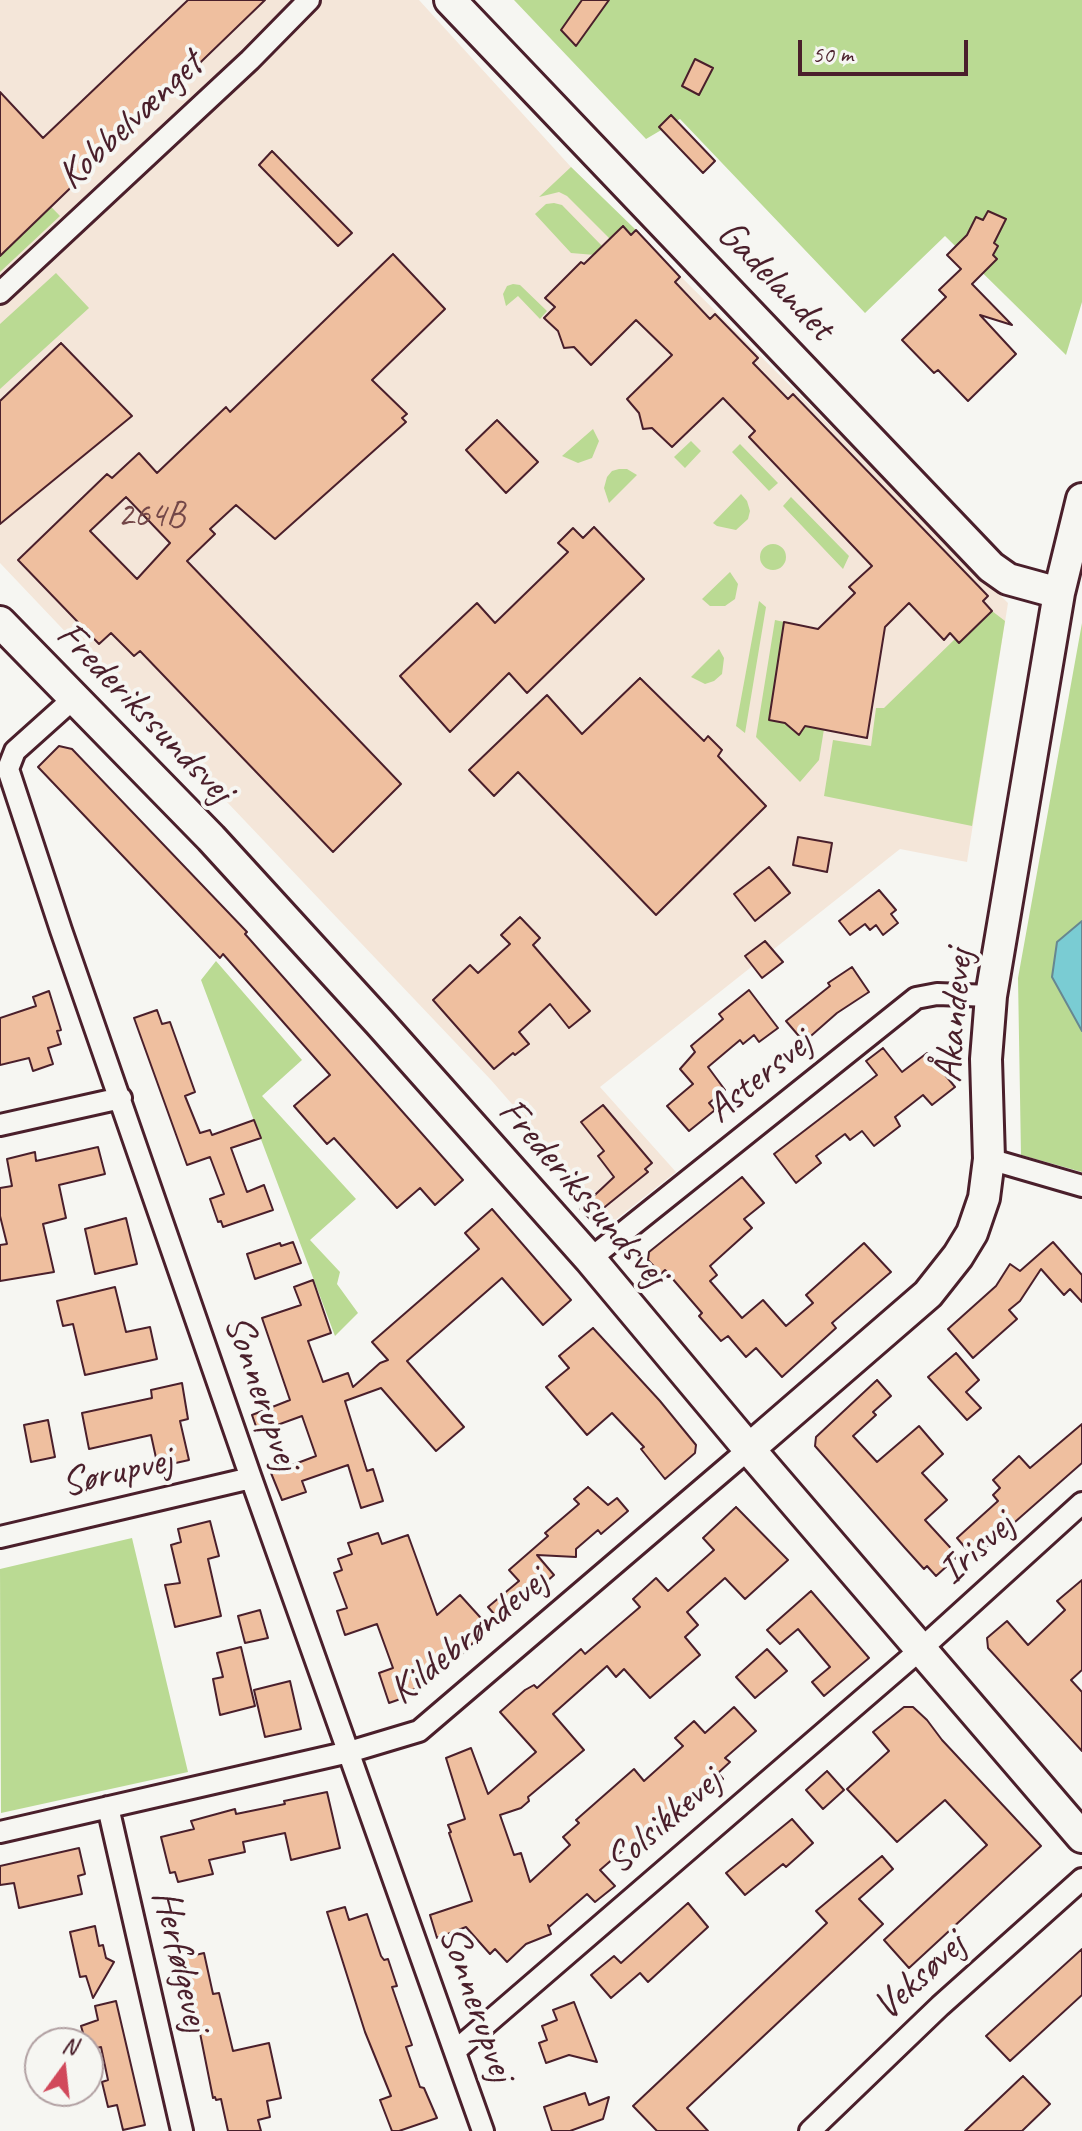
<!DOCTYPE html>
<meta charset="utf-8">
<style>
body{margin:0}
#map{position:relative;width:1082px;height:2131px;overflow:hidden;background:#f6f6f2;font-family:Caveat,sans-serif}
canvas{display:block}
.north{position:absolute;left:24px;top:2027px;width:80px;height:80px;box-sizing:border-box;background:#f6f6f2;border:2px solid #b1a0a2;border-radius:50%;rotate:15deg;font-size:22px;font-weight:700;line-height:32px;text-align:center;color:#4a1f2b}
.north::after{content:'';display:block;margin:auto;width:28px;height:36px;background:#d1495b;clip-path:polygon(50% 0,100% 100%,50% 72%,0 100%)}
.scale{position:absolute;left:798px;top:40px;width:170px;height:36px;box-sizing:border-box;border:4px solid #4a1f2b;border-top:0;padding-left:10px;font-size:24px;line-height:28px;white-space:nowrap;color:#4a1f2b;-webkit-text-stroke:6px #f6f6f2;paint-order:stroke}
</style>
<div id="map">
<canvas width="1082" height="2131"></canvas>
<div class="north">N</div>
<div class="scale">50 m</div>
</div>
<script>
const ctx = document.querySelector('canvas').getContext('2d');
ctx.lineJoin = 'round';
function paint(path, color) { ctx.fillStyle = color; ctx.fill(path, 'evenodd'); }
const shape = rows => new Path2D(rows.map(r => 'M' + r).join(''));
function stroke(path, color, width, dash) { ctx.strokeStyle = color; ctx.lineWidth = width; ctx.lineCap = dash ? 'butt' : 'round'; ctx.setLineDash(dash || []); ctx.stroke(path); }
function label(font, color, halo, rows, align = 'center') {
  ctx.font = font + ' Caveat,sans-serif'; ctx.lineWidth = 8; ctx.setLineDash([]); ctx.textBaseline = 'middle'; ctx.strokeStyle = halo; ctx.fillStyle = color; for (const [text, x, y, turn = 0] of rows) {
    ctx.save(); ctx.translate(x, y); ctx.rotate((+turn || 0) * Math.PI / 180); ctx.textAlign = isNaN(turn) ? turn : align; if (halo) ctx.strokeText(text, 0, 0); ctx.fillText(text, 0, 0); ctx.restore();
  }
}
paint(shape([
 [0,0,419,0,571,167,1008,603,967,862,900,849,600,1087,676,1172,614,1221,491,1080,0,563]
]), '#f4e6d9');
paint(shape([
 [514,0,1082,0,1082,302,1066,355,945,236,865,313,680,119,646,139],
 [571,167,636,230,631,235,623,227,610,239,567,196,559,192,539,197],
 [15,170,60,216,0,272,0,174],
 [554,203,562,205,603,247,595,255,571,253,535,214,546,204],
 [56,273,89,308,0,389,0,324],
 [513,284,520,285,547,311,540,319,518,296,506,306,503,294,507,286],
 [593,429,599,441,592,458,578,463,562,456],
 [691,441,701,451,685,468,674,457],
 [740,444,778,483,769,491,732,452],
 [619,469,627,469,637,475,609,503,604,488,607,477,612,471],
 [741,494,747,501,750,511,748,519,736,530,717,526,713,523],
 [791,497,849,556,843,569,783,506],
 '760 557a13 13 0 1 1 26 0a13 13 0 1 1-26 0Z',
 [730,572,738,584,735,599,725,606,710,606,702,599],
 [759,601,766,607,745,733,736,726],
 [992,611,1005,621,972,826,824,796,833,740,871,746,876,708,884,708,955,639,959,643],
 [775,620,784,622,769,720,824,729,819,760,800,782,756,737],
 [1082,623,1082,1172,1021,1155,1018,978],
 [719,649,724,658,722,674,714,681,705,684,691,677],
 [216,961,302,1060,262,1096,356,1199,310,1240,340,1272,337,1284,358,1313,335,1336,201,980],
 [132,1538,188,1772,1,1813,0,1569]
]), '#bada93');
const water = shape([
 [1082,921,1082,1031,1052,977,1057,942,1082,921]
]);
paint(water, '#7accd3');
stroke(water, '#678790', 2);
const building = shape([
 [188,0,265,0,0,256,0,92,43,138,188,0],
 [582,0,609,0,576,46,561,30,582,0],
 [695,59,713,68,699,95,682,86,695,59],
 [671,115,715,161,703,173,659,127,671,115],
 [272,151,352,233,338,246,259,165,272,151],
 [988,211,1006,219,994,243,998,246,993,255,997,259,972,284,1012,325,980,315,1016,354,968,401,938,370,934,373,902,340,946,297,939,290,961,269,947,255,967,235,976,217,983,220,988,211],
 [623,226,631,235,636,230,680,277,675,282,710,319,715,314,758,358,753,363,788,399,793,394,988,596,983,601,992,611,959,643,950,633,944,640,909,603,885,627,867,738,805,726,799,735,785,723,769,720,784,622,818,629,855,593,849,587,872,566,749,437,755,431,723,398,672,447,652,428,643,429,639,413,627,399,672,355,636,320,591,365,574,347,564,348,558,331,544,318,555,307,545,298,581,262,584,264,623,226],
 [393,254,445,309,372,380,407,414,402,418,406,422,275,539,236,505,210,529,215,534,187,561,401,784,333,852,140,651,134,656,111,633,99,644,18,560,107,474,112,478,139,453,157,473,226,407,230,412,393,254],
 [126,497,170,543,137,579,90,531,126,497],
 [61,343,132,416,0,524,0,401,61,343],
 [497,420,538,462,506,493,466,450,497,420],
 [594,527,644,579,527,693,509,673,450,732,400,676,477,603,495,623,568,552,558,543,573,528,583,538,594,527],
 [640,678,704,741,708,736,722,750,718,756,766,806,656,915,518,772,494,796,469,770,547,695,582,734,640,678],
 [59,746,72,749,247,932,245,934,463,1180,435,1205,420,1188,397,1208,334,1138,327,1144,294,1106,330,1075,223,954,220,958,38,767,59,746],
 [798,837,832,843,827,872,793,865,798,837],
 [769,867,790,893,755,921,734,894,769,867],
 [879,890,896,910,891,914,898,923,883,935,876,925,870,930,865,924,850,935,839,921,879,890],
 [520,917,540,938,533,945,590,1011,569,1028,550,1004,519,1032,529,1044,515,1055,513,1053,494,1069,433,1000,470,965,478,973,510,944,501,935,520,917],
 [765,941,783,962,762,978,745,956,765,941],
 [852,967,869,992,837,1013,804,1042,786,1021,830,986,828,983,852,967],
 [749,990,778,1028,759,1042,754,1035,743,1044,740,1040,708,1067,725,1090,709,1103,715,1110,689,1131,667,1106,693,1084,680,1069,695,1052,691,1046,723,1019,719,1014,749,990],
 [49,991,61,1030,57,1031,61,1044,48,1048,53,1064,33,1071,29,1058,0,1065,0,1018,36,1006,33,997,49,991],
 [157,1010,162,1024,170,1022,195,1092,185,1096,200,1133,210,1130,212,1135,254,1120,261,1138,231,1148,247,1192,264,1185,273,1210,223,1227,221,1221,218,1222,210,1199,224,1194,210,1157,187,1165,134,1018,157,1010],
 [883,1048,902,1072,927,1053,955,1087,932,1105,923,1095,895,1117,900,1126,874,1146,862,1131,850,1140,845,1134,816,1156,821,1163,796,1183,774,1154,877,1075,866,1061,883,1048],
 [603,1105,652,1163,645,1169,648,1172,590,1219,580,1209,614,1177,598,1156,604,1151,581,1122,603,1105],
 [98,1147,105,1174,59,1185,66,1218,43,1224,54,1272,0,1281,0,1245,7,1244,0,1216,0,1188,12,1186,7,1159,35,1152,36,1161,98,1147],
 [742,1177,764,1203,744,1219,752,1228,710,1266,717,1275,710,1281,742,1318,763,1300,786,1326,813,1303,806,1295,864,1243,891,1272,832,1323,836,1328,782,1377,756,1348,746,1357,728,1336,721,1341,699,1316,702,1313,665,1270,661,1274,648,1260,649,1252,742,1177],
 [492,1209,571,1300,543,1325,502,1278,407,1361,464,1427,436,1451,381,1388,345,1401,367,1471,373,1469,383,1501,361,1508,348,1465,302,1481,306,1492,282,1500,271,1473,316,1456,302,1416,258,1432,252,1415,290,1400,262,1318,301,1305,294,1287,313,1280,331,1333,308,1341,323,1382,348,1373,353,1387,380,1363,388,1360,372,1342,479,1249,465,1233,492,1209],
 [126,1218,137,1264,95,1274,85,1229,126,1218],
 [293,1242,301,1263,255,1279,247,1254,280,1243,281,1246,293,1242],
 [1053,1242,1082,1275,1082,1302,1070,1289,1064,1295,1041,1269,1020,1301,1009,1310,1017,1319,973,1358,948,1329,996,1286,1010,1264,1020,1271,1053,1242],
 [115,1287,126,1332,150,1327,157,1359,85,1375,73,1324,63,1326,57,1301,115,1287],
 [593,1328,660,1401,696,1445,695,1453,665,1479,641,1449,644,1447,612,1413,587,1435,546,1387,569,1368,559,1356,593,1328],
 [956,1353,979,1380,966,1392,981,1408,967,1420,928,1377,956,1353],
 [877,1380,891,1396,873,1412,876,1415,853,1436,877,1462,919,1426,943,1454,922,1473,947,1500,925,1520,958,1556,936,1576,927,1566,924,1569,905,1548,815,1446,816,1437,877,1380],
 [182,1383,188,1419,180,1421,189,1460,158,1467,151,1435,89,1449,82,1413,152,1398,151,1390,182,1383],
 [48,1420,55,1457,31,1462,24,1425,48,1420],
 [1082,1424,1082,1463,974,1558,957,1538,998,1501,993,1495,1000,1488,993,1480,1019,1456,1030,1468,1082,1424],
 [588,1487,608,1505,617,1498,628,1511,601,1534,598,1530,576,1549,576,1557,537,1555,554,1575,501,1622,488,1607,519,1581,509,1570,548,1536,545,1533,579,1504,574,1499,588,1487],
 [736,1507,788,1560,745,1599,725,1578,687,1612,698,1625,685,1637,700,1655,650,1698,624,1669,616,1677,607,1666,553,1714,584,1750,528,1797,529,1801,521,1808,500,1815,514,1855,521,1853,530,1882,570,1845,563,1837,579,1823,576,1820,634,1769,644,1781,683,1746,675,1738,694,1721,705,1733,734,1707,756,1731,725,1758,730,1762,718,1773,723,1779,689,1812,683,1805,639,1842,636,1839,600,1870,615,1886,595,1902,587,1894,549,1927,548,1925,551,1934,526,1944,507,1962,495,1949,490,1954,466,1927,437,1938,430,1915,472,1901,449,1833,451,1832,448,1825,465,1819,446,1758,471,1748,488,1794,536,1752,500,1712,525,1690,534,1685,537,1688,581,1649,585,1654,640,1607,633,1599,656,1578,668,1591,714,1550,703,1538,736,1507],
 [210,1521,219,1556,208,1559,221,1616,175,1627,165,1585,180,1583,171,1545,181,1542,178,1529,210,1521],
 [378,1533,382,1544,408,1535,437,1615,460,1595,489,1627,459,1657,416,1674,421,1687,407,1692,409,1696,389,1703,379,1673,393,1668,377,1624,345,1635,337,1611,347,1608,334,1573,342,1570,338,1559,352,1554,348,1543,378,1533],
 [1082,1580,1082,1670,1071,1680,1082,1692,1082,1751,988,1648,987,1638,1007,1621,1028,1645,1065,1610,1057,1601,1082,1580],
 [811,1591,869,1658,824,1696,812,1682,830,1667,798,1629,780,1644,767,1630,811,1591],
 [260,1610,268,1638,245,1643,238,1616,260,1610],
 [241,1647,255,1706,220,1715,213,1679,223,1677,217,1653,241,1647],
 [767,1649,787,1671,755,1698,736,1677,767,1649],
 [290,1681,301,1729,265,1737,254,1690,290,1681],
 [904,1707,913,1707,927,1720,942,1740,1041,1846,909,1968,884,1940,987,1845,945,1800,897,1842,847,1789,889,1751,873,1732,904,1707],
 [827,1771,844,1790,823,1809,806,1790,827,1771],
 [327,1792,340,1848,291,1860,285,1833,243,1842,245,1852,209,1860,213,1874,178,1882,175,1872,170,1873,161,1837,194,1829,191,1821,235,1809,236,1814,285,1804,284,1801,327,1792],
 [792,1819,813,1843,786,1867,783,1864,745,1895,726,1873,792,1819],
 [79,1848,85,1874,78,1876,82,1894,19,1908,14,1883,0,1885,0,1866,79,1848],
 [882,1856,893,1869,859,1899,883,1924,687,2108,708,2131,657,2131,633,2106,827,1923,816,1911,882,1856],
 [688,1903,708,1927,648,1982,640,1973,611,1998,591,1975,614,1956,621,1963,688,1903],
 [345,1907,349,1920,367,1914,381,1956,384,1960,388,1959,397,1986,392,1987,412,2045,406,2047,420,2087,424,2088,437,2118,399,2131,392,2131,380,2100,391,2096,365,2032,327,1912,345,1907],
 [95,1926,99,1946,103,1945,106,1958,114,1962,93,1998,86,1976,80,1977,70,1932,95,1926],
 [1082,1949,1082,1995,1010,2061,986,2036,1082,1949],
 [204,1953,213,1994,219,1993,233,2051,269,2043,281,2098,267,2101,270,2117,258,2120,261,2131,228,2131,221,2099,216,2100,215,2097,213,2098,200,2033,195,2034,178,1959,204,1953],
 [116,2001,145,2125,123,2130,117,2105,108,2107,102,2082,108,2080,101,2047,88,2050,81,2026,98,2020,95,2006,116,2001],
 [574,2002,597,2062,569,2055,546,2063,539,2043,547,2040,542,2026,557,2020,553,2010,574,2002],
 [1023,2076,1050,2104,1022,2131,965,2131,1023,2076],
 [585,2093,589,2105,609,2097,603,2119,570,2131,552,2131,544,2107,585,2093]
]);
paint(building, '#efbf9f');
stroke(building, '#4a1f2b', 2);
const street = shape([
 [0,293,250,60,309,0],
 [73,699,15,751,8,769,61,930,251,1478,483,2131],
 [0,1125,121,1098],
 [989,1159,1082,1186],
 [590,1259,916,998,937,994,991,996],
 [0,1537,251,1478],
 [108,1807,182,2131],
 [0,1832,349,1752,419,1731,749,1449],
 [455,2051,921,1649,1082,1503],
 [810,2131,940,2006,1082,1879]
]);
const secondary = shape([
 [450,0,991,567,1008,579,1059,593],
 [0,622,211,838,380,1023,590,1259,749,1449,1082,1837],
 [749,1449,928,1294,958,1256,972,1233,984,1198,989,1159,986,1059,991,996,1059,593,1082,499]
]);
stroke(street, '#4a1f2b', 26);
stroke(secondary, '#4a1f2b', 36);
stroke(street, '#f6f6f2', 20);
stroke(secondary, '#f6f6f2', 30);
label('36px', '#734748', null, [
 ["264B",151,517]
]);
label('40px', '#4a1f2b', '#f6f6f2', [
 ["Kobbelvænget",131,121,-43],
 ["Gadelandet",775,281,46],
 ["Frederikssundsvej",144,713,46],
 ["Åkandevej",955,1016,-85],
 ["Astersvej",760,1077,-39],
 ["Frederikssundsvej",582,1193,49],
 ["Sonnerupvej",261,1393,71],
 ["Sørupvej",117,1473,-13],
 ["Irisvej",977,1549,-42],
 ["Kildebrøndevej",469,1637,-39],
 ["Solsikkevej",664,1822,-41],
 ["Herfølgevej",180,1961,77],
 ["Veksøvej",920,1977,-43],
 ["Sonnerupvej",476,2004,71]
]);
</script>
